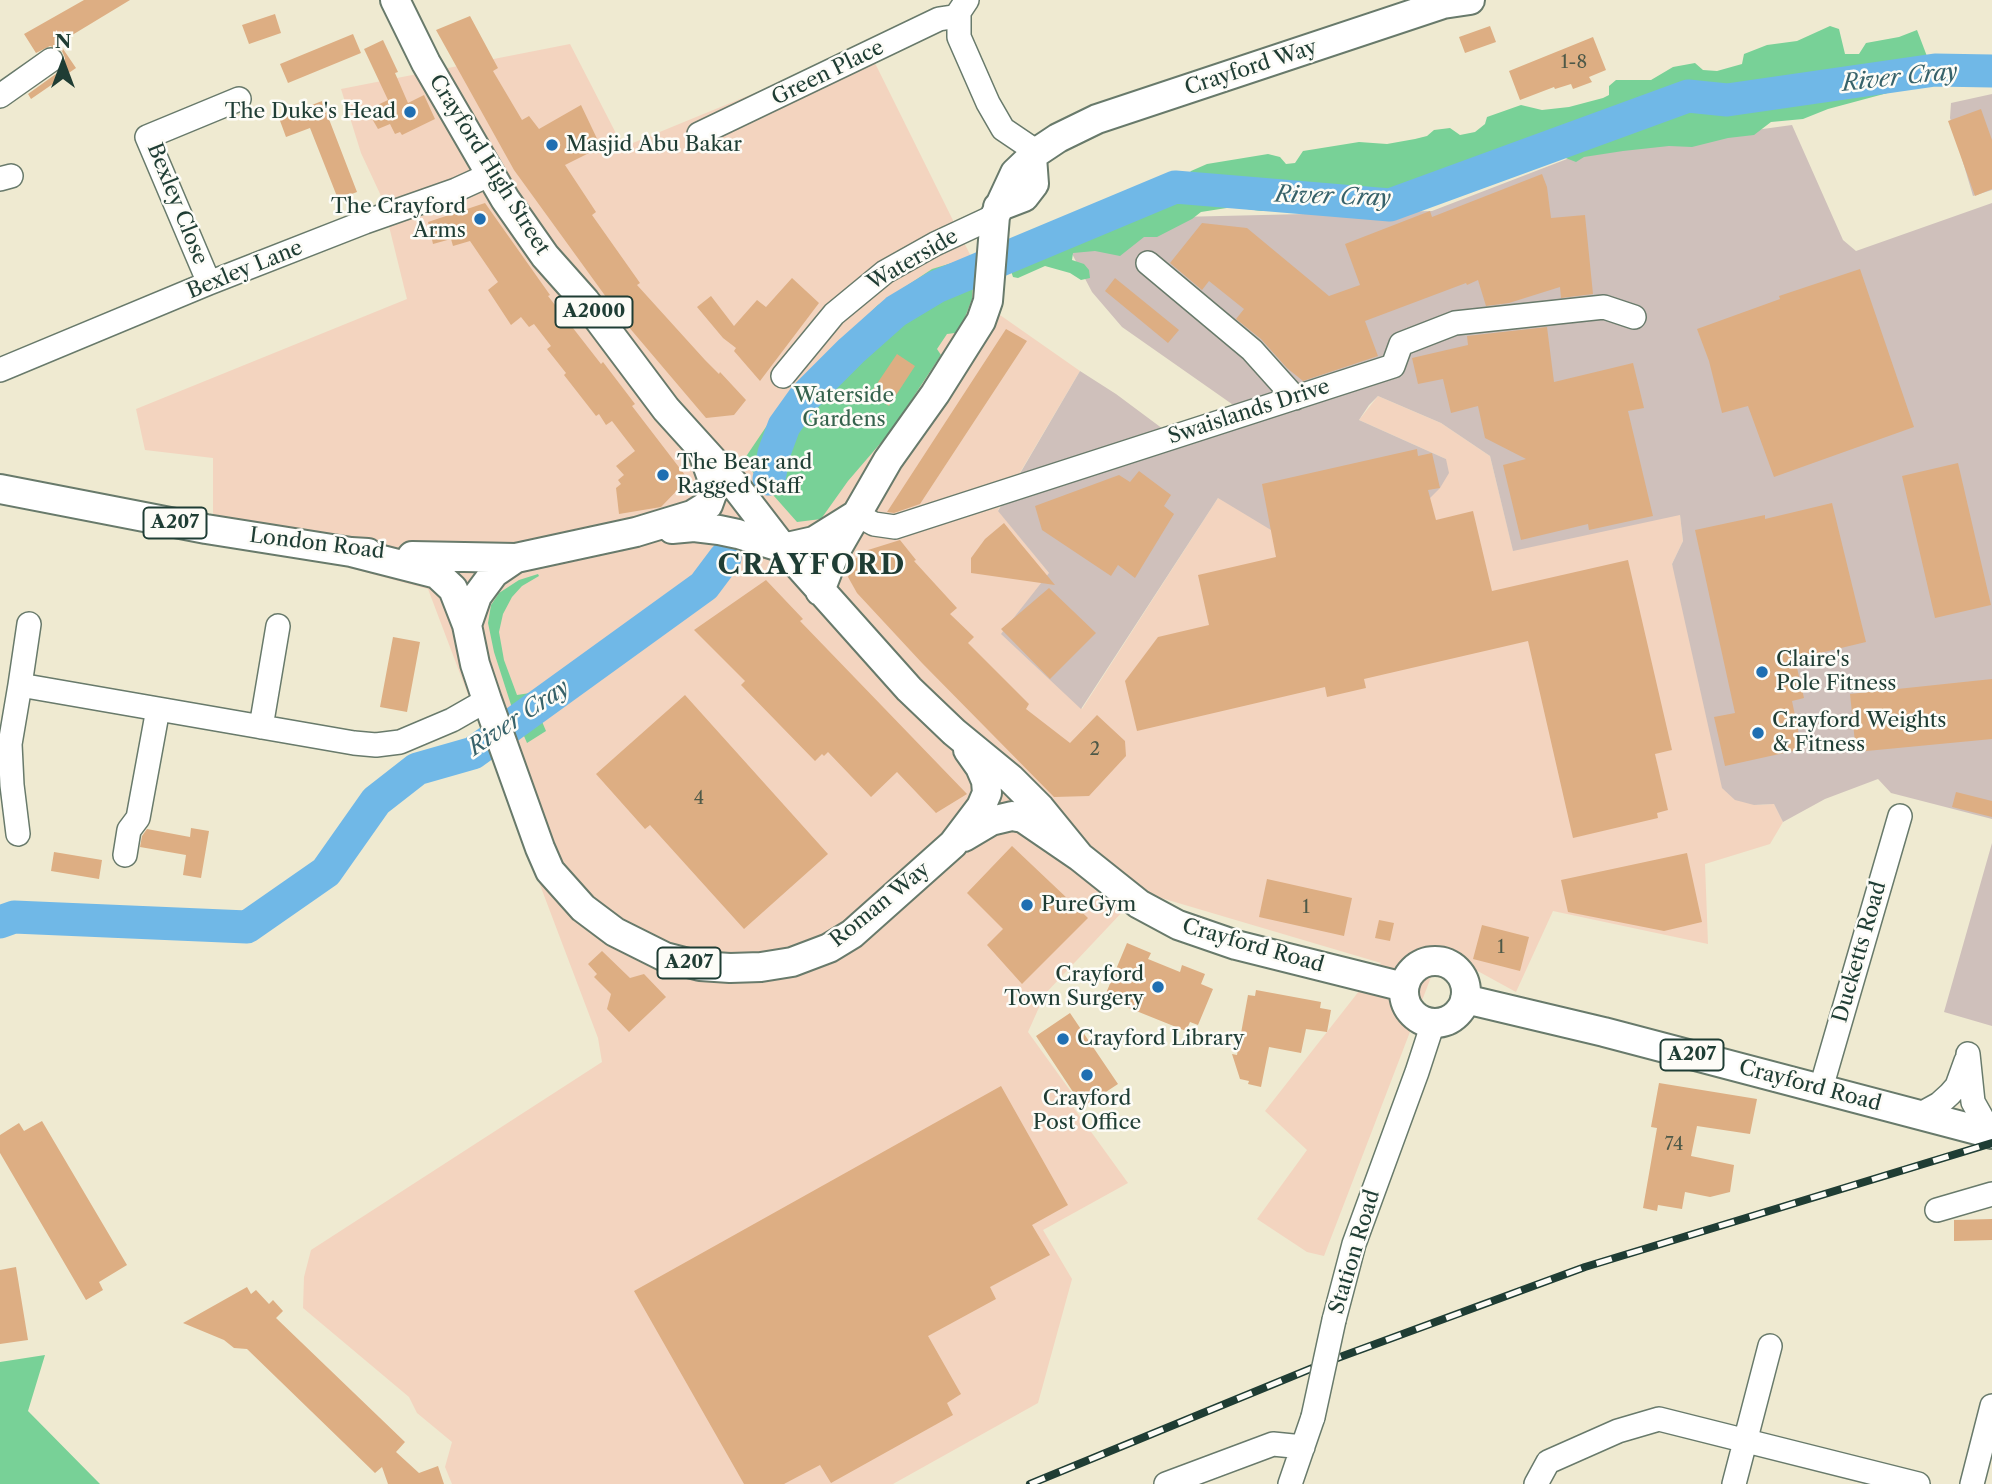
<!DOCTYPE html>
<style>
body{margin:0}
#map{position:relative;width:1992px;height:1484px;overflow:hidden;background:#efead1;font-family:"Libre Caslon Text",serif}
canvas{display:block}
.north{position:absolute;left:28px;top:28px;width:70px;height:70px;-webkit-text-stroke:5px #fdfcf7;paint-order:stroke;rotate:0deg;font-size:19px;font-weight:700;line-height:28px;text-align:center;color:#1f3d34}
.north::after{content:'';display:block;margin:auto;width:24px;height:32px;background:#1f3d34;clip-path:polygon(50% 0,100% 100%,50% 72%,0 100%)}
</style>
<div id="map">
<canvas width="1992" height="1484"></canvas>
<div class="north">N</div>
</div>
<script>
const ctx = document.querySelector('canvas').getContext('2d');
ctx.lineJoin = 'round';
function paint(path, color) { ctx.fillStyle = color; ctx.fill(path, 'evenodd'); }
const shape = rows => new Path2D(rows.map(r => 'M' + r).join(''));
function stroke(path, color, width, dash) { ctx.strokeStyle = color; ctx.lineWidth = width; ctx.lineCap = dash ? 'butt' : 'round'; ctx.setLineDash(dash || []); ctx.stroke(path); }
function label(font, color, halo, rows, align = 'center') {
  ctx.font = font + ' "Libre Caslon Text",serif'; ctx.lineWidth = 5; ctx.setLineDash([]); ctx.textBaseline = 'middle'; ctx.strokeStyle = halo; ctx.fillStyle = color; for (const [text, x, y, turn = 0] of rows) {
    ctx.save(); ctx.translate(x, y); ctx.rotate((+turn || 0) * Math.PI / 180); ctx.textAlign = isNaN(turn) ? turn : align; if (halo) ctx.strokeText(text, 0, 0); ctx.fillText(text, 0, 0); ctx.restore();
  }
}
paint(shape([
 [570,44,623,147,867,47,1000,315,1080,371,998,510,1049,573,1082,709,1218,498,1446,459,1359,420,1378,396,1441,423,1490,456,1513,550,1680,514,1683,541,1672,564,1754,805,1774,804,1783,822,1770,844,1705,864,1708,944,1553,911,1516,992,1441,951,1324,1256,1307,1252,1257,1219,1307,1150,1265,1111,1381,963,1141,892,1045,994,1028,1032,1077,1100,1071,1104,1128,1183,1043,1230,1072,1279,1038,1403,893,1484,452,1484,445,1467,452,1442,417,1413,409,1397,303,1308,304,1277,311,1250,602,1062,598,1038,428,589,327,562,213,526,213,458,145,450,136,409,407,299,382,198,361,153,341,89]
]), '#f3d4bf');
paint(shape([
 [1992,94,1992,190,1973,196,1950,118,1951,103],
 [1792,125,1843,240,1856,251,1992,203,1992,819,1891,793,1878,779,1825,799,1783,822,1774,804,1754,805,1735,800,1722,788,1672,564,1683,541,1680,515,1513,551,1490,456,1441,423,1378,396,1369,405,1359,420,1446,459,1449,473,1440,488,1430,498,1271,530,1218,498,1081,709,1001,634,1049,573,998,511,1080,371,1116,394,1163,429,1239,409,1122,327,1092,292,1069,248,1178,217,1432,211,1580,154],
 [1992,843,1992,1026,1944,1012]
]), '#cfc0bb');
paint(shape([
 [1830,26,1839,29,1845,54,1859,54,1866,43,1899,37,1917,30,1936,80,1828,109,1803,119,1771,122,1754,135,1728,138,1692,147,1669,146,1623,151,1584,157,1576,162,1563,157,1548,160,1517,173,1476,185,1462,185,1380,216,1351,216,1323,210,1261,211,1233,207,1201,212,1192,219,1157,237,1144,237,1120,256,1095,251,1073,253,1072,260,1084,264,1089,270,1090,278,1081,280,1070,273,1045,266,1018,278,1013,277,1010,268,1018,245,1030,234,1053,234,1099,209,1125,212,1133,203,1182,182,1191,171,1207,164,1268,154,1280,157,1286,164,1295,163,1303,151,1328,147,1359,142,1387,144,1415,139,1427,136,1434,130,1450,128,1460,135,1475,132,1485,124,1487,117,1521,105,1542,110,1569,107,1603,98,1609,95,1609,86,1616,80,1651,80,1673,67,1695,63,1703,70,1717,71,1742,64,1744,54,1767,45,1797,41],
 [975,256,972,299,964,320,955,333,947,334,937,349,941,355,891,431,848,481,821,519,797,522,743,461,793,387,878,305,893,295,894,297,903,292,902,289,932,269],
 [538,574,539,576,522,586,512,597,503,614,499,632,504,660,517,695,530,693,546,731,527,743,512,708,494,652,488,623,491,605,499,593,519,580],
 [45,1355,28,1411,100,1484,0,1484,0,1362]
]), '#78d197');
stroke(shape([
 [769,479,774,453,784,426,804,398,851,351,896,311,936,287,1175,187,1390,205,1688,96,1727,100,1935,70,1992,71],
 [0,922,14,917,247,927,326,872,376,801,417,769,473,753,704,586,725,558]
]), '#70b8e7', 33);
paint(shape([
 [84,0,130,0,59,43,76,68,31,99,28,94,60,71,64,65,65,58,62,51,50,46,36,53,24,34],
 [275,14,281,33,249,44,242,25],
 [470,16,498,68,493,71,522,120,529,116,539,129,581,105,601,147,565,165,596,212,592,215,640,283,637,285,705,360,719,374,720,372,746,400,734,415,706,418,622,319,514,170,436,30],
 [1490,26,1496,42,1465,53,1459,37],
 [353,34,361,53,288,83,280,64],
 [1593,37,1606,70,1589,77,1592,82,1573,89,1571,84,1555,89,1554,87,1520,100,1509,71],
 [383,40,398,72,395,73,408,103,424,95,435,119,402,135,400,132,395,134,390,124,378,129,367,110,388,100,364,49],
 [322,101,357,192,338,199,310,128,286,137,279,118],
 [1981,109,1992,140,1992,189,1975,196,1948,121],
 [1542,174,1547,187,1551,218,1585,215,1593,294,1561,298,1560,287,1509,303,1486,306,1478,280,1467,285,1466,283,1365,321,1378,356,1303,381,1287,368,1261,339,1236,319,1244,309,1209,281,1202,290,1170,263,1202,223,1247,228,1329,296,1360,285,1345,244,1430,211,1432,217],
 [485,203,550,295,548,296,601,364,603,362,635,404,632,406,688,479,661,507,619,514,616,488,621,484,618,480,624,475,616,466,635,451,612,421,606,425,599,414,596,416,564,375,566,373,547,349,551,346,534,324,529,327,521,317,511,325,488,290,498,282,470,241,453,246,451,239,433,244,428,222],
 [1860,269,1914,427,1774,477,1748,406,1722,413,1709,361,1697,329,1780,299,1779,296],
 [792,278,819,303,760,381,734,351,736,348,723,338,697,307,711,296,734,326,757,300,766,307],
 [1115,278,1179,330,1168,343,1105,291],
 [1547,327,1554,382,1633,363,1644,408,1628,411,1653,516,1589,530,1588,524,1521,540,1503,465,1526,459,1485,438,1478,406,1451,413,1443,379,1418,384,1412,358,1468,345,1467,336],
 [1006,329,1027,341,920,504,894,513,887,512],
 [897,354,915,366,889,406,870,394],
 [1417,449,1418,456,1432,453,1440,488,1428,490,1436,520,1473,511,1492,591,1628,560,1672,750,1655,754,1668,810,1657,813,1658,818,1573,838,1528,641,1364,679,1366,688,1327,697,1325,687,1137,731,1125,681,1158,637,1209,625,1198,575,1276,557,1262,484],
 [1958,463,1991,605,1935,618,1902,476],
 [1139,471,1171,495,1164,506,1174,514,1135,578,1118,565,1111,576,1042,530,1035,506,1119,475,1130,482],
 [1832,503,1866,642,1795,659,1804,698,1792,701,1802,749,1725,766,1714,717,1735,713,1695,530,1765,515,1765,519],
 [1004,523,1021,544,1055,585,971,573,971,558,985,539],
 [900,540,916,560,914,561,957,608,950,614,974,637,968,643,1029,704,1026,709,1070,743,1097,715,1125,741,1126,756,1089,796,1054,797,922,663,857,593,848,577,855,559,868,550],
 [766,580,803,619,800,621,967,794,936,813,897,772,871,797,828,752,824,756,822,754,815,761,741,685,745,681,694,630],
 [1049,588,1096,633,1050,679,1001,629],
 [393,637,420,642,407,712,380,707],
 [1992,679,1992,739,1856,752,1850,694],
 [685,695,828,854,744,929,650,825,645,829,596,774],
 [1956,792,1992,801,1992,817,1952,807],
 [191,828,209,831,201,878,183,875,186,855,140,847,142,836,147,829,190,837],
 [1012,846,1088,918,1022,984,987,945,1003,929,967,893],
 [54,852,102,860,99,879,51,871],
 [1687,853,1702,922,1664,931,1568,912,1561,880],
 [1267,879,1352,898,1344,936,1259,917],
 [1379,920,1394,923,1390,941,1375,938],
 [1482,925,1529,937,1520,971,1473,959],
 [1127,943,1151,953,1148,959,1180,972,1182,965,1205,974,1201,984,1213,989,1198,1025,1190,1022,1186,1031,1104,998],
 [602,951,630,978,644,974,666,997,629,1032,607,1009,611,994,594,977,597,974,588,964],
 [1256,990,1321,1002,1320,1008,1331,1010,1327,1032,1306,1029,1301,1053,1269,1047,1261,1087,1248,1084,1249,1081,1240,1079,1232,1054,1237,1055,1248,995,1255,996],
 [1070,1013,1118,1084,1083,1107,1036,1036],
 [1659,1083,1757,1099,1750,1134,1697,1126,1691,1156,1734,1165,1730,1192,1710,1197,1685,1192,1682,1209,1658,1205,1657,1211,1643,1208,1657,1128,1651,1127],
 [1001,1086,1068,1205,1032,1225,1050,1255,990,1287,996,1299,928,1336,961,1394,947,1403,953,1415,831,1483,820,1465,784,1484,744,1484,634,1291],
 [42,1121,127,1265,99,1282,103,1290,86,1300,0,1153,0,1135,19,1123,24,1131],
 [1992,1219,1992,1240,1954,1241,1954,1220],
 [16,1267,28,1340,0,1344,0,1270],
 [247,1287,251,1294,256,1290,269,1304,273,1300,283,1311,276,1318,405,1442,396,1452,419,1473,438,1466,444,1484,388,1484,382,1467,375,1473,247,1349,234,1348,224,1340,183,1323]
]), '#ddae83');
const minor = shape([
 [967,0,959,12,959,37,988,103,1003,129,1037,152],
 [0,96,51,60],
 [699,134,939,19,959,16],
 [0,179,11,176],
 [1148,263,1252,350,1295,398],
 [209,283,147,137,239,99],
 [0,370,209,283,365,222,456,190,491,174],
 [783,376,834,314,885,272,935,244,995,216],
 [856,514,874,524,895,527,1393,366,1401,344,1455,323,1604,307,1634,317],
 [20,685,29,624],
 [261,727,278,626],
 [18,834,12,785,10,744,20,685,354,743,376,745,400,742,452,720,487,700],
 [125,855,129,830,138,818,158,709],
 [1968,1054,1973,1102,1991,1134],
 [1821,1088,1900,816],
 [1919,1115,1939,1104,1950,1094,1957,1086,1966,1061],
 [1937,1210,1992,1194],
 [1334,1320,1354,1244,1417,1072,1433,1023],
 [1166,1484,1273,1444,1303,1447],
 [1290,1484,1313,1417],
 [1536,1484,1548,1462,1618,1431,1659,1419,1918,1484],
 [1734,1484,1770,1346],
 [1972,1484,1992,1406]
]);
const major = shape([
 [395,0,426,63,505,199,545,256,585,301,666,409,733,483,783,548,909,689,954,732,1010,778,1040,808,1080,857],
 [998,207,1024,197,1034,184,1032,157],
 [0,489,206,529,351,552,368,553],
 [672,529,694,527,719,530,738,534,783,548,814,541,854,516],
 [351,552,437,574,453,589,467,625,475,664,487,700,540,848,550,871,583,908,615,932,665,957,700,966,730,968,761,967,792,962,829,948,852,934,953,844,981,807,987,793,986,781,980,767,968,750],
 [412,556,516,558,636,532,692,515,708,505,712,494,712,478,703,453],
 [820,591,835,552,888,460,935,394,981,321,988,301,995,216,1015,173,1037,152,1058,138,1097,119,1443,4,1470,0],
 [467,625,477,596,494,573,516,558],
 [964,837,991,821,1012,816,1023,818,1080,857,1139,904,1178,925,1236,945,1404,987],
 '1404 992a31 31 0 1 1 62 0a31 31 0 1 1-62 0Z',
 [1465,999,1604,1032,1992,1134]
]);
stroke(minor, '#687a6b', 26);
stroke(major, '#687a6b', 32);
stroke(minor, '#fff', 23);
stroke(major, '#fff', 28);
const rail = shape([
 [1030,1484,1332,1360,1585,1267,1992,1143]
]);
stroke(rail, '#1f3d34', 8);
stroke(rail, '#fdfcf7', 5, [16]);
const minorBridge = shape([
 [1313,1417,1334,1320]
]);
stroke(minorBridge, '#687a6b', 26, []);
stroke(minorBridge, '#fff', 23);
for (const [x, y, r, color] of [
 [410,112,7,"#1f6fb2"],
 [552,145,7,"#1f6fb2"],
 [480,219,7,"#1f6fb2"],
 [663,475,7,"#1f6fb2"],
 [1762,672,7,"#1f6fb2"],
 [1758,733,7,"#1f6fb2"],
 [1027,905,7,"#1f6fb2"],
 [1158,987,7,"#1f6fb2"],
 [1063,1039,7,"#1f6fb2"],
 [1087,1075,7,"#1f6fb2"]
]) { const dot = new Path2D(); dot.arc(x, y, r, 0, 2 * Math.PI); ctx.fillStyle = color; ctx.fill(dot); stroke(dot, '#fdfcf7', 2.5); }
label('18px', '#4e5948', null, [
 ["1-8",1574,63],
 ["2",1095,750],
 ["4",699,799],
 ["1",1306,908],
 ["1",1501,948],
 ["74",1674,1145]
]);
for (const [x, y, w] of [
 [594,312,77],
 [175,523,63],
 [689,963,63],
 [1692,1055,63]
]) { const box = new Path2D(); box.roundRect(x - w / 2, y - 15.5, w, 31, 5); ctx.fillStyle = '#fdfcf7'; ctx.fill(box); stroke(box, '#1f3d34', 2); }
label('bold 19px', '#1f3d34', null, [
 ["A2000",594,312],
 ["A207",175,523],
 ["A207",689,963],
 ["A207",1692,1055]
]);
label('21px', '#1f3d34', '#fdfcf7', [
 ["Crayford Way",1251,68,-18],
 ["Green Place",828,73,-26],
 ["Crayford High Street",489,165,58],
 ["Bexley Close",177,204,68],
 ["Waterside",913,260,-30],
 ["Bexley Lane",245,270,-22],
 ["Swaislands Drive",1249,412,-18],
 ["London Road",317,544,7],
 ["Roman Way",880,905,-39],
 ["Crayford Road",1253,946,16],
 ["Ducketts Road",1860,952,-74],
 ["Crayford Road",1810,1086,15],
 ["Station Road",1355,1252,-73]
]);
label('21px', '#1f3d34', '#fdfcf7', [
 ["The Duke's Head",396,112,"right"],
 ["Masjid Abu Bakar",566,145],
 ["The Crayford",466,207,"right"],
 ["Arms",466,231,"right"],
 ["The Bear and",677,463],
 ["Ragged Staff",677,487],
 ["Claire's",1776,660],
 ["Pole Fitness",1776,684],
 ["Crayford Weights",1772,721],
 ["& Fitness",1772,745],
 ["PureGym",1041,905],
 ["Crayford",1144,975,"right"],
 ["Town Surgery",1144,999,"right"],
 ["Crayford Library",1077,1039],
 ["Crayford",1087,1099,"center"],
 ["Post Office",1087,1123,"center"]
], 'left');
label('21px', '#35624d', '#fdfcf7', [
 ["Waterside",844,396],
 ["Gardens",844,420]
]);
label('italic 23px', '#37626a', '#fdfcf7', [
 ["River Cray",1900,78,-6],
 ["River Cray",1333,197,2],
 ["River Cray",519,718,-34]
]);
ctx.letterSpacing = '2px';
label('bold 28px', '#1f3d34', '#fdfcf7', [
 ["CRAYFORD",812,566]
]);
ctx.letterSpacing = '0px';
</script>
